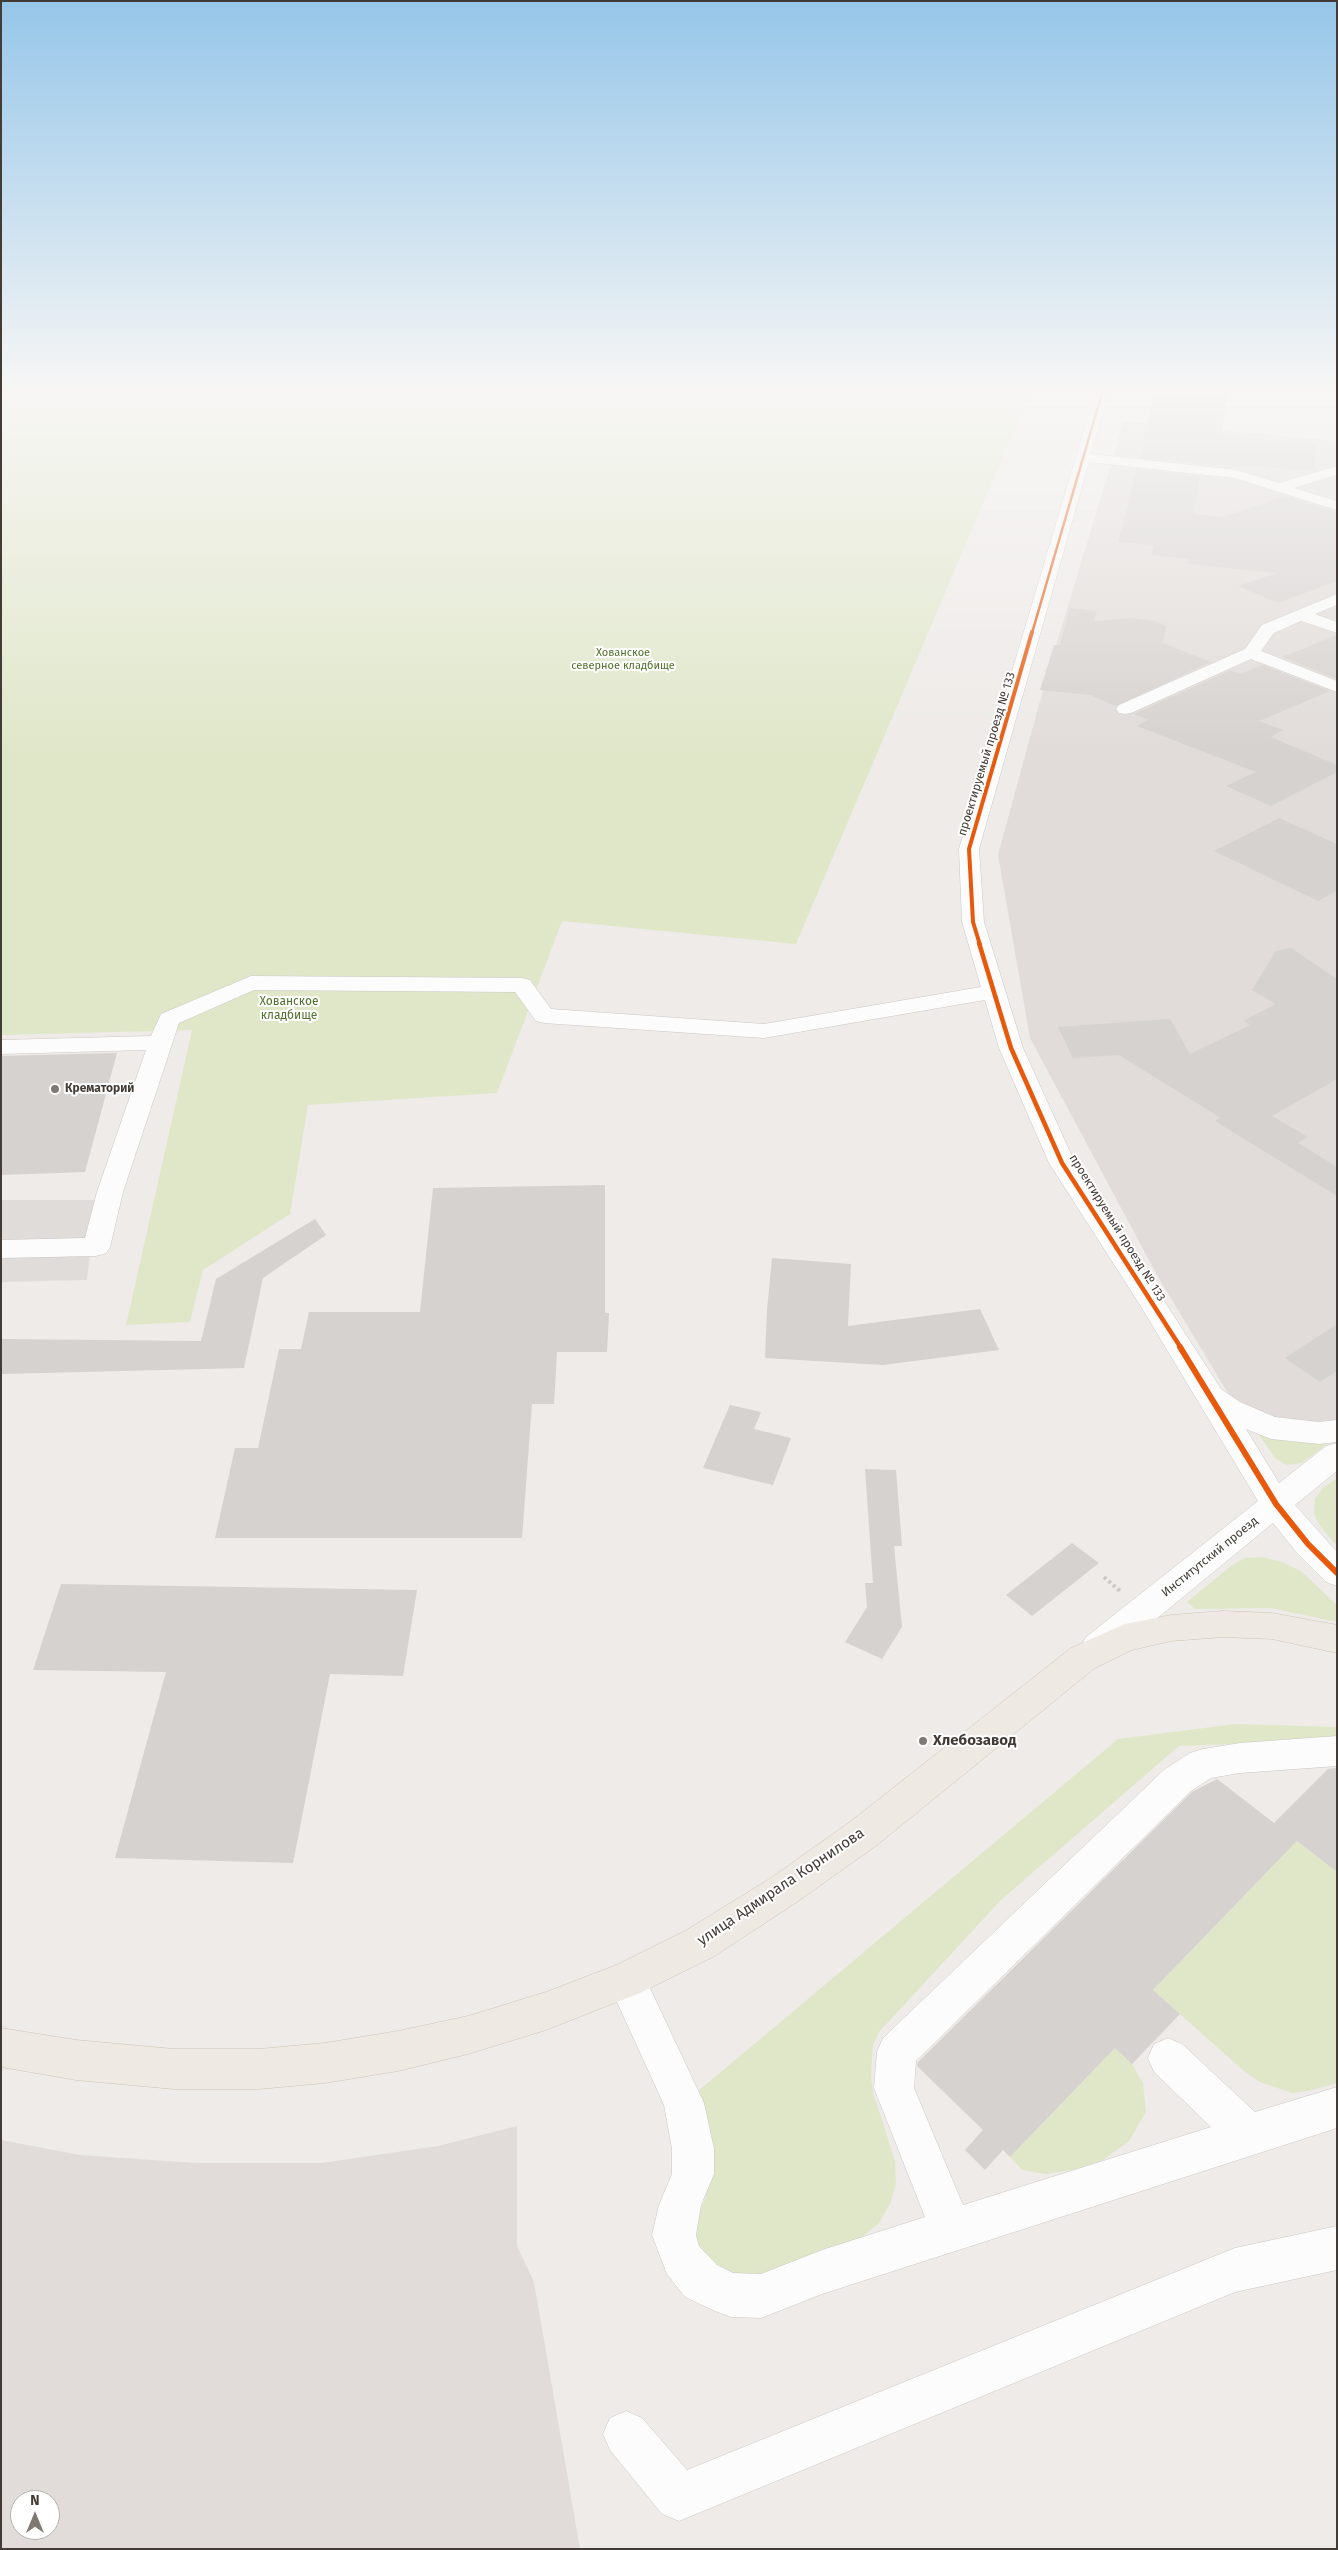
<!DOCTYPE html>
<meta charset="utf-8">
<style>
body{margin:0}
#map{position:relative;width:1338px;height:2550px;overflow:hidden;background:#eeebe8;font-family:"Fira Sans",sans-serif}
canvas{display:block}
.frame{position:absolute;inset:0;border:2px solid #433b35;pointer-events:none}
.north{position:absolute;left:10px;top:2490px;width:50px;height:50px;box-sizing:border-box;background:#fff;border:1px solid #b4b1ae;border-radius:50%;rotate:0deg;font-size:14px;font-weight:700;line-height:20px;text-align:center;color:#433b35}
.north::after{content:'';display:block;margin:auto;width:18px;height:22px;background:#7f7974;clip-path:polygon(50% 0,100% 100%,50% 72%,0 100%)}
</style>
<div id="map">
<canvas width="1338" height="2550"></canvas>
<div class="frame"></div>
<div class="north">N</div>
</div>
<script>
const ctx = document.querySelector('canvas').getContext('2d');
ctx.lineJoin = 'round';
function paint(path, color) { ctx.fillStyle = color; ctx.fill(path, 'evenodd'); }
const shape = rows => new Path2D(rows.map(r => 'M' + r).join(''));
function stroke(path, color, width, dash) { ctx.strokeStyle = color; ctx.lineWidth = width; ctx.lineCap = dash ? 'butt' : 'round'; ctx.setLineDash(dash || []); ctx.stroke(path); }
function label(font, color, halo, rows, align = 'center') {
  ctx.font = font + ' "Fira Sans",sans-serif'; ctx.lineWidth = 4; ctx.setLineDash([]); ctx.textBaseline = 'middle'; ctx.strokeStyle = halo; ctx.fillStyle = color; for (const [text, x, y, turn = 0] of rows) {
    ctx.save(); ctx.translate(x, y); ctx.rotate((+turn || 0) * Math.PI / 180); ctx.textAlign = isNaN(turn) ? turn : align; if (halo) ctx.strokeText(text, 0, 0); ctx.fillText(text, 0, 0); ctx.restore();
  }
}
paint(shape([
 [1124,421,1337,441,1337,1420,1309,1422,1264,1417,1232,1398,1226,1390,1157,1275,1030,1038,998,855,1047,675],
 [517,2126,517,2246,534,2282,580,2549,1,2549,1,2140,80,2155,196,2163,322,2163,438,2146],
 [20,2500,50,2500,50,2530,20,2530]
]), '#e1dcd9');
paint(shape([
 [1,393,1030,393,796,944,562,921,497,1093,308,1105,290,1214,203,1270,190,1322,126,1325,192,1030,1,1035],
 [1255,1429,1289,1440,1327,1444,1302,1463,1287,1465,1275,1458],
 [1337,1478,1337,1546,1320,1526,1314,1513,1315,1499,1323,1488],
 [1262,1557,1282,1562,1301,1571,1337,1605,1337,1622,1270,1608,1195,1609,1187,1602,1231,1566,1245,1558],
 [1236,1724,1337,1727,1337,1740,1179,1746,1001,1900,879,2032,873,2045,871,2077,873,2092,895,2161,896,2184,890,2204,879,2223,861,2238,757,2276,738,2275,708,2260,698,2247,695,2231,698,2215,705,2199,711,2173,697,2092,1118,1739],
 [1297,1841,1337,1872,1337,2083,1308,2091,1292,2093,1260,2082,1245,2072,1153,1990],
 [1115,2048,1132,2064,1143,2083,1146,2112,1129,2141,1103,2160,1077,2169,1046,2174,1022,2170,1010,2157]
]), '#e0e7c9');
paint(shape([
 [1,1200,96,1200,87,1280,1,1282]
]), '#dfdcd9');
paint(shape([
 [1153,393,1227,393,1222,436,1315,444,1315,470,1202,464,1141,458],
 [1137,469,1200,476,1193,514,1223,517,1285,496,1337,512,1337,581,1278,603,1238,586,1277,573,1188,564,1189,559,1151,555,1154,545,1118,542],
 [1070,608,1097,611,1094,621,1132,618,1156,621,1166,626,1163,643,1211,662,1116,706,1090,695,1040,690,1054,645,1060,645],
 [1337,635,1337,679,1282,657],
 [1262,665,1330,691,1259,721,1283,730,1271,737,1337,765,1337,772,1271,806,1226,786,1256,772,1137,726,1148,720,1134,714,1231,670,1241,674],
 [1279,818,1337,844,1337,891,1318,901,1214,851],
 [1291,948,1337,979,1337,1079,1272,1116,1308,1137,1298,1143,1337,1167,1337,1196,1215,1121,1221,1118,1119,1055,1073,1058,1058,1027,1170,1019,1190,1054,1250,1025,1243,1021,1276,1004,1252,990,1276,951],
 [117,1053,85,1172,1,1175,1,1056],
 [605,1185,605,1313,609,1313,607,1352,557,1352,554,1404,532,1404,522,1538,215,1538,235,1448,258,1448,279,1349,301,1349,309,1312,420,1312,433,1188],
 [315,1219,326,1235,263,1278,244,1368,1,1374,1,1339,201,1341,216,1279],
 [772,1258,851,1264,848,1326,980,1309,999,1350,883,1365,765,1358,767,1310],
 [1337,1324,1337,1371,1320,1382,1285,1358],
 [730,1405,761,1412,754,1429,791,1438,773,1485,703,1468],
 [865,1469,896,1470,902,1546,894,1546,902,1627,882,1659,845,1642,867,1607,865,1583,873,1583],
 [1072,1543,1099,1563,1032,1616,1006,1595],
 [61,1584,417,1590,403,1676,330,1674,293,1863,115,1858,166,1672,33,1670],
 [1337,1768,1337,1872,1297,1841,1153,1990,1180,2014,1132,2064,1115,2048,1010,2157,1003,2150,985,2170,965,2150,983,2130,917,2066,918,2062,1192,1792,1217,1779,1274,1823,1328,1769]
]), '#d6d2cf');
const minor = shape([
 [1095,393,1109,393,1091,454,1236,470,1279,483,1337,466,1337,475,1294,488,1337,501,1337,510,1234,478,1089,462,979,849,984,922,1023,1048,1075,1163,1221,1389,1240,1402,1275,1417,1319,1422,1337,1420,1337,1442,1319,1444,1271,1439,1246,1429,1279,1483,1326,1446,1337,1443,1337,1471,1295,1505,1337,1552,1337,1586,1326,1582,1297,1553,1273,1523,1110,1657,1098,1661,1086,1657,1081,1647,1086,1637,1258,1501,1140,1305,1049,1163,999,1048,985,1000,764,1038,544,1023,536,1021,515,992,254,990,179,1023,123,1192,110,1247,106,1253,96,1256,1,1258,1,1240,85,1238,97,1192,146,1050,1,1054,1,1040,151,1036,161,1014,251,976,522,978,530,980,551,1009,764,1024,981,987,962,922,959,849,1095,393],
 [1337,594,1337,605,1315,614,1337,622,1337,633,1301,621,1274,633,1261,651,1337,681,1337,692,1251,659,1131,713,1125,714,1119,713,1116,709,1119,705,1245,649,1262,625,1337,594],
 [1337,1736,1337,1766,1240,1773,1211,1778,1191,1791,916,2061,914,2088,963,2205,1211,2127,1154,2072,1148,2058,1154,2044,1168,2038,1182,2044,1255,2112,1337,2087,1337,2128,822,2294,761,2318,731,2317,715,2311,685,2297,667,2274,652,2235,659,2205,672,2174,672,2149,664,2105,607,1980,612,1967,626,1962,640,1967,704,2103,714,2149,714,2174,701,2205,696,2235,699,2246,717,2265,733,2273,761,2274,822,2250,925,2217,874,2088,877,2052,883,2038,1165,1769,1190,1753,1203,1749,1240,1743,1337,1736],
 [1337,2226,1337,2270,1235,2292,679,2521,662,2514,610,2450,603,2434,610,2418,626,2411,642,2418,687,2470,1235,2248,1337,2226]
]);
const major = shape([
 [1223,1611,1272,1613,1337,1625,1337,1653,1272,1639,1223,1637,1171,1641,1132,1650,1095,1668,877,1845,797,1902,713,1957,640,1993,546,2030,468,2054,398,2071,325,2083,259,2089,174,2089,76,2080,1,2067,1,2028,76,2040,174,2049,259,2049,325,2043,398,2031,468,2016,546,1992,614,1966,685,1931,771,1878,851,1821,1071,1648,1125,1624,1171,1615,1223,1611]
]);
stroke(minor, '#cac7c4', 1);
stroke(major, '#cfc3b6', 1);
stroke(shape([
 [1104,1577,1120,1591]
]), '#cccac7', 4, [3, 3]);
paint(minor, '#fcfcfc');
paint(major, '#efe9e3');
stroke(shape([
 [1032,633,1102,393]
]), '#e8590c', 2.5);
stroke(shape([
 [980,945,973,922,969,849,1032,632]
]), '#e8590c', 4);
stroke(shape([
 [979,943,1011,1048,1062,1163,1181,1348]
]), '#e8590c', 4.5);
stroke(shape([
 [1180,1347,1276,1504,1308,1544,1337,1573]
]), '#e8590c', 6);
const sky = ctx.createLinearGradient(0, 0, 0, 750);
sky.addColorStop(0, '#95c6e9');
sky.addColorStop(0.52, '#f7f6f5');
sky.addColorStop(1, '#f7f6f500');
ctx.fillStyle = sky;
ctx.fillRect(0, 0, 1338, 750);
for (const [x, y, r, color] of [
 [55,1089,5,"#7f7974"],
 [923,1741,5,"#7f7974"]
]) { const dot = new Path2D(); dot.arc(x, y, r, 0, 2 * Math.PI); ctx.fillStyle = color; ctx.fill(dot); stroke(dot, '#fff', 2); }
label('11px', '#52712c', '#fff', [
 ["Хованское",623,653],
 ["северное кладбище",623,666]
]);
label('12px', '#433b35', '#fff', [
 ["проектируемый проезд № 133",987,754,-73],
 ["проектируемый проезд № 133",1117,1228,58],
 ["Институтский проезд",1210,1557,-39]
]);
label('12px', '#52712c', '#fff', [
 ["Хованское",289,1002],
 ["кладбище",289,1016]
]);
label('bold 12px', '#433b35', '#fff', [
 ["Крематорий",65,1089]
], 'left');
label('bold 15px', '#433b35', '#fff', [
 ["Хлебозавод",933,1741]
], 'left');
label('15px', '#433b35', '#fff', [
 ["улица Адмирала Корнилова",781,1887,-34]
]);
</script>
